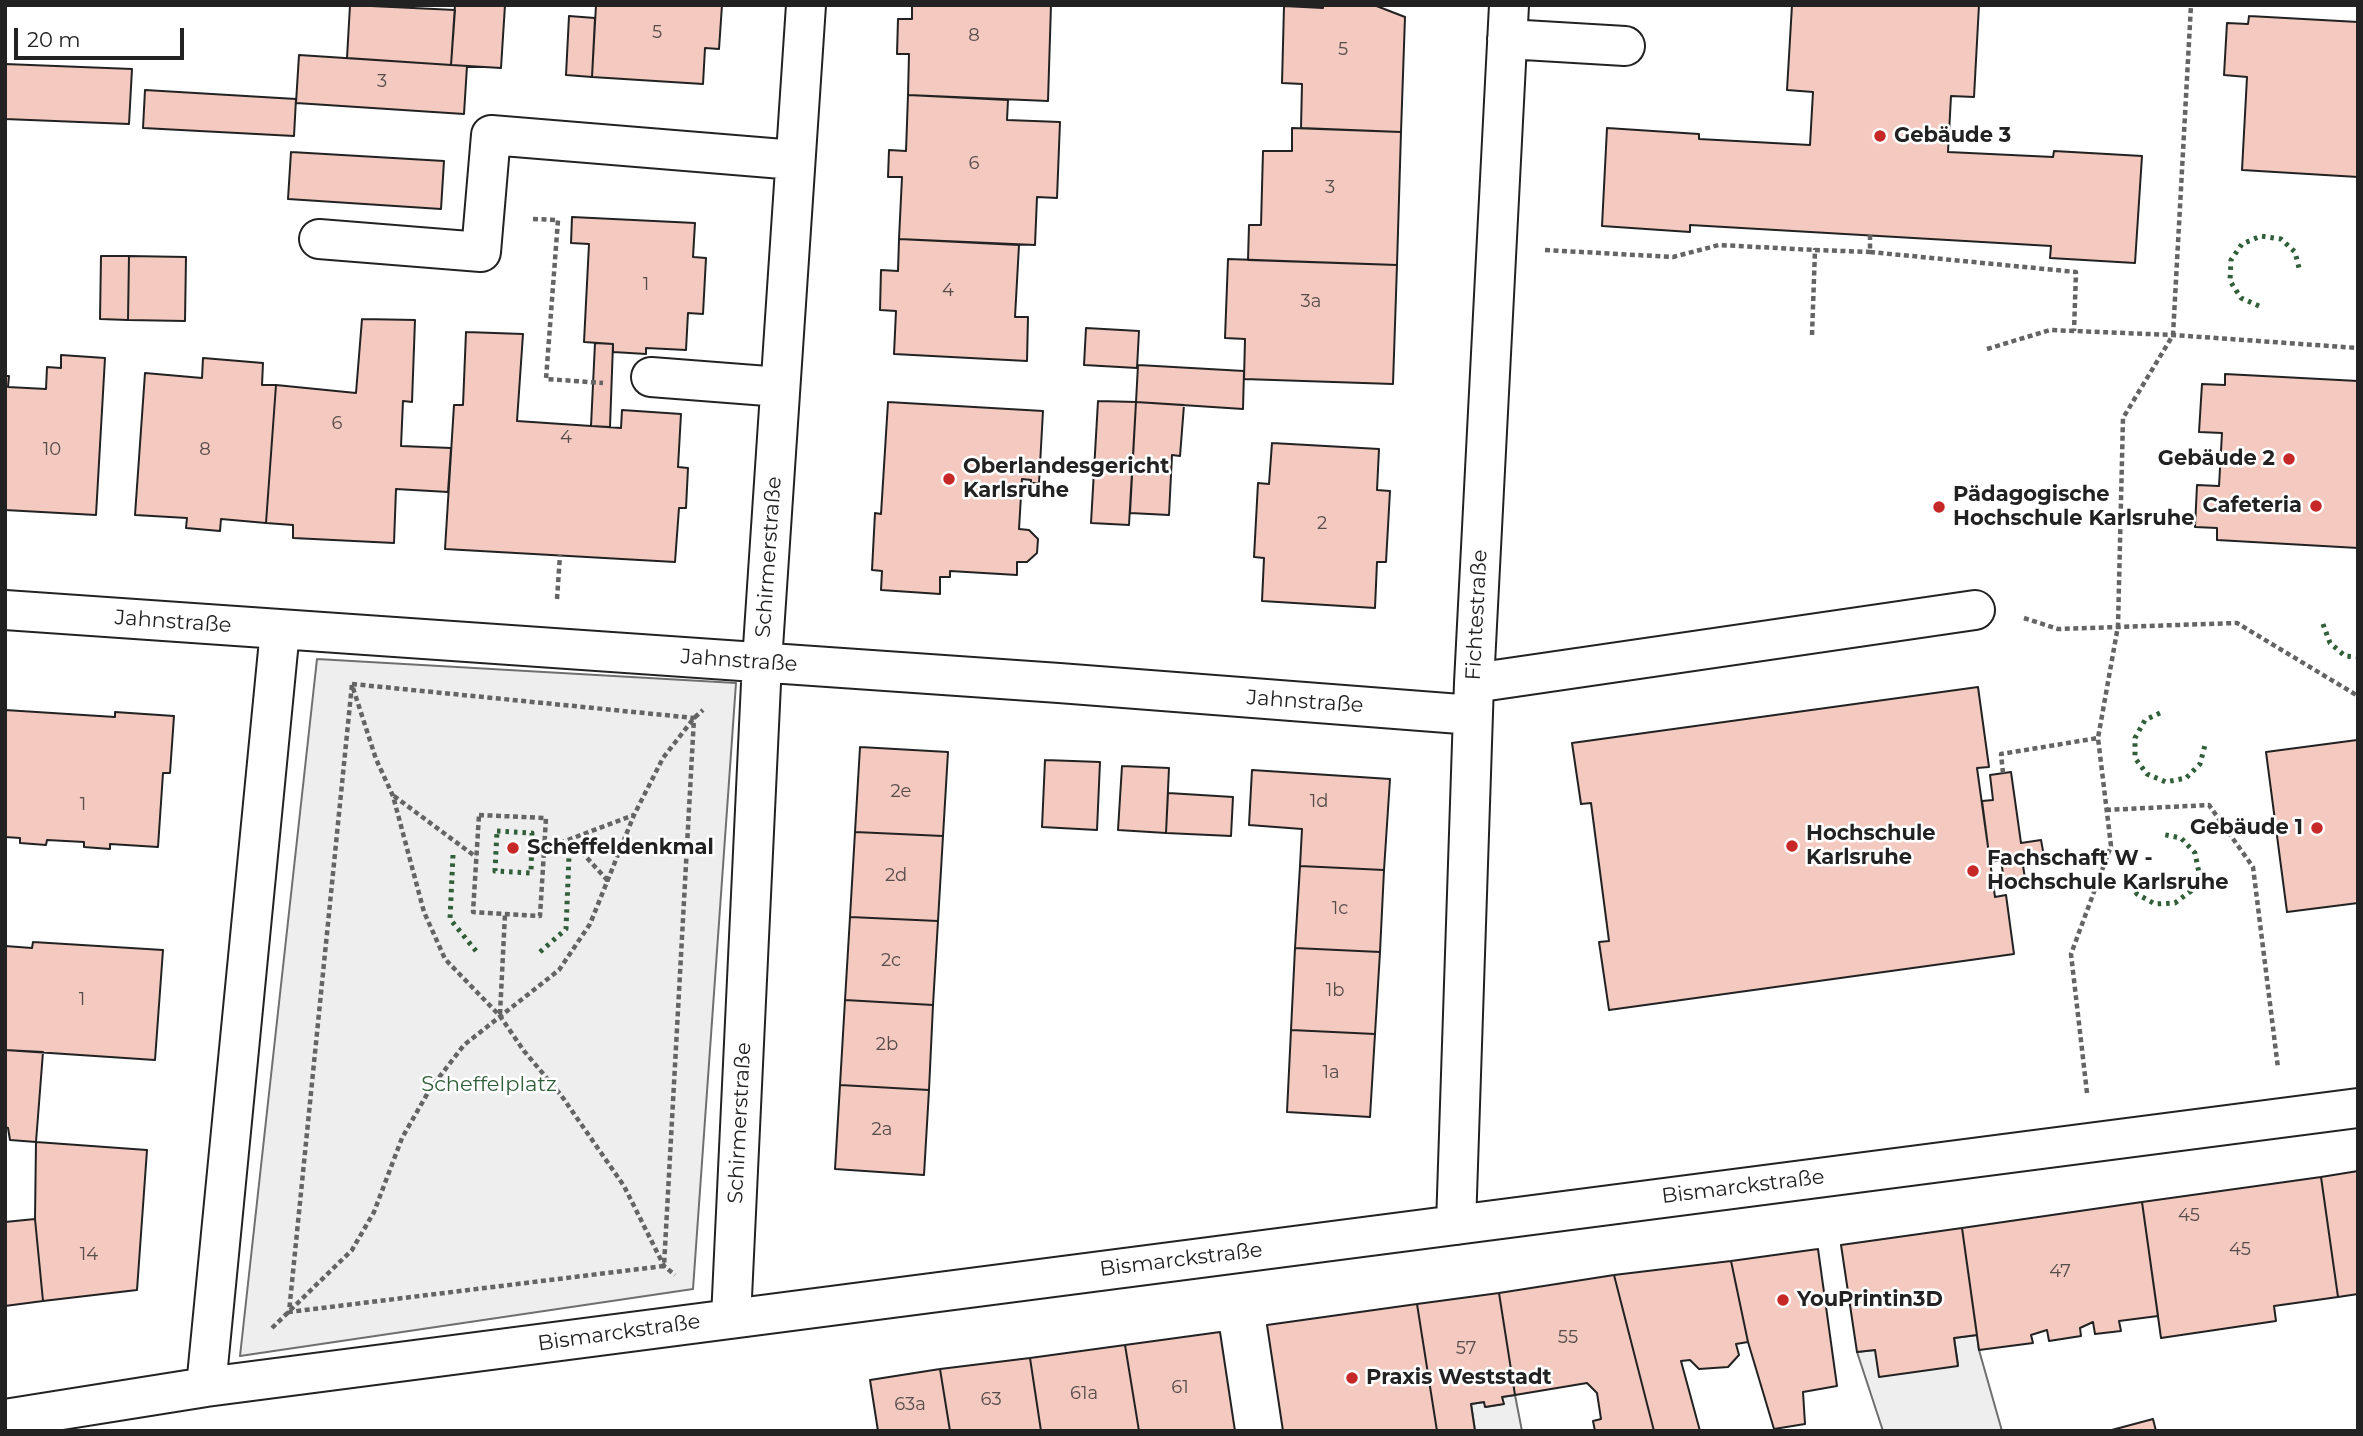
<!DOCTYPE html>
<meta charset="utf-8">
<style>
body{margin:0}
#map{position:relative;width:2363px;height:1436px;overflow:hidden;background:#fff;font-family:Montserrat,sans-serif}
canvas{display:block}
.frame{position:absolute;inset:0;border:7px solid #222;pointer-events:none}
.scale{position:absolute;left:14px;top:28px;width:170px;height:32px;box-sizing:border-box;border:4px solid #222;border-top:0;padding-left:9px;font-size:21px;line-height:24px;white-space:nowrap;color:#222;-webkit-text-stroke:5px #fff;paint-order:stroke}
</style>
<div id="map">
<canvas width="2363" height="1436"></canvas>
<div class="frame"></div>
<div class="scale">20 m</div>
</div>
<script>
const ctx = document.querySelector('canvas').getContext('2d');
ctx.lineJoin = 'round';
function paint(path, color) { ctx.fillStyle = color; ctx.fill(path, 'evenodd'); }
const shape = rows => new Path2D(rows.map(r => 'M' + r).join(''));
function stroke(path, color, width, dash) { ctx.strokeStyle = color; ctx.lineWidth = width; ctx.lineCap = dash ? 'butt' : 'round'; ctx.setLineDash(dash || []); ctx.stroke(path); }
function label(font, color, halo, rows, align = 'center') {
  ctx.font = font + ' Montserrat,sans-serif'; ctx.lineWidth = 5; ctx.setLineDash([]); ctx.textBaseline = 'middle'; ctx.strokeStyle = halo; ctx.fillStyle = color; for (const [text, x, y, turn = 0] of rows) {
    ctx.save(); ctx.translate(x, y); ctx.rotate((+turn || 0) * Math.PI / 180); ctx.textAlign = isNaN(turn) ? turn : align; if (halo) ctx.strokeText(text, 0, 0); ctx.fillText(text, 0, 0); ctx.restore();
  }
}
const green = shape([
 [317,659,736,683,693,1289,240,1356,317,659],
 [1977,1335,1979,1350,2002,1431,1883,1431,1857,1352,1875,1350,1958,1365,1954,1338,1977,1335],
 [1515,1395,1522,1431,1475,1431,1471,1404,1484,1402,1486,1407,1503,1404,1502,1397,1515,1395]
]);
paint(green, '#eee');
stroke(green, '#6f6f6f', 2);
const building = shape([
 [350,5,455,10,451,65,347,58,350,5],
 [455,5,505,5,501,68,451,65,455,5],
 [596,5,722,5,719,49,705,48,703,84,592,77,596,5],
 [912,5,1051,5,1048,101,908,95,909,54,897,54,898,19,912,19,912,5],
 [1323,5,1374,5,1405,17,1401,132,1301,128,1302,84,1282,83,1284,6,1323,8,1323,5],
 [1792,5,1979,5,1974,97,1951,96,1948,152,2053,157,2054,151,2142,156,2135,263,2050,258,2051,246,1690,225,1690,232,1602,226,1607,128,1699,134,1699,139,1810,145,1813,92,1787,90,1792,5],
 [569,16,595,18,592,77,566,75,569,16],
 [2249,16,2358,22,2358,177,2242,170,2247,77,2224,75,2227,23,2248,24,2249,16],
 [299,55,467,66,464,114,296,103,299,55],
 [5,64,132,69,129,124,5,119,5,64],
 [145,90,296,99,294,136,143,128,145,90],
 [908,95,1008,100,1007,120,1060,122,1057,198,1037,197,1035,245,899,239,902,177,888,177,889,150,906,151,908,95],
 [1292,128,1401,132,1397,265,1248,260,1249,225,1261,225,1263,151,1292,151,1292,128],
 [291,152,444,161,441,209,288,199,291,152],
 [572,217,695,223,693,257,706,258,703,314,688,313,686,350,646,348,646,354,613,352,613,344,584,342,589,244,571,243,572,217],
 [899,239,1019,245,1015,317,1028,317,1027,361,894,354,896,311,880,310,881,270,898,271,899,239],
 [101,256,129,256,128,320,100,319,101,256],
 [129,256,186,257,185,321,128,320,129,256],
 [1228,259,1397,265,1393,384,1244,379,1245,339,1225,338,1228,259],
 [362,319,415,320,412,402,403,401,401,446,451,448,448,492,396,489,394,543,293,538,293,525,266,523,276,385,356,393,362,319],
 [1086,328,1139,331,1137,368,1084,365,1086,328],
 [466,332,523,334,517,421,621,428,622,410,681,414,678,467,688,468,686,508,679,508,675,562,445,549,454,405,463,405,466,332],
 [595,343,613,344,610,427,591,426,595,343],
 [61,355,105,358,96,515,5,510,5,376,9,376,8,387,46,389,47,367,61,368,61,355],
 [203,358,263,363,262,385,276,385,266,523,221,519,220,531,186,528,187,518,135,515,145,373,202,378,203,358],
 [1138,365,1244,371,1243,409,1136,402,1138,365],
 [2225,374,2358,381,2358,548,2217,540,2217,528,2195,527,2197,485,2219,486,2222,433,2199,432,2202,384,2225,385,2225,374],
 [1098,401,1136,402,1129,525,1091,523,1098,401],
 [888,402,1043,411,1039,483,1031,483,1031,480,1022,479,1019,529,1029,530,1038,539,1037,553,1027,562,1017,562,1017,575,950,571,950,577,940,577,940,594,881,590,882,571,872,570,875,513,881,514,888,402],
 [1136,402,1184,405,1180,456,1172,455,1169,515,1130,513,1136,402],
 [1272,443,1379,449,1377,490,1390,491,1386,562,1377,562,1375,608,1262,601,1264,558,1254,557,1258,483,1269,484,1272,443],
 [1978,687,1989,767,1977,768,1995,897,2006,895,2014,954,1609,1010,1599,942,1609,941,1591,803,1581,804,1572,743,1978,687],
 [5,710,115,717,115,712,174,716,170,773,163,773,158,847,110,844,110,849,84,847,84,842,47,840,46,845,20,843,20,838,5,837,5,710],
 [2357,740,2358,903,2287,912,2266,752,2357,740],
 [860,747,948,752,943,836,855,832,860,747],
 [1045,760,1100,762,1097,830,1042,827,1045,760],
 [1122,766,1169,768,1166,833,1118,830,1122,766],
 [1252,770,1390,779,1384,870,1300,866,1302,829,1249,825,1252,770],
 [2011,772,2021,843,2041,840,2044,856,2022,859,2026,885,2005,888,2001,860,1990,862,1982,801,1993,800,1990,775,2011,772],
 [1168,793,1233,797,1231,836,1166,833,1168,793],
 [855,832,943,836,938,921,850,917,855,832],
 [1300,866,1384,870,1380,952,1295,948,1300,866],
 [850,917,938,921,933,1005,845,1000,850,917],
 [33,942,163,950,155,1060,5,1050,5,946,32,948,33,942],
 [1295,948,1380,952,1375,1034,1291,1030,1295,948],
 [845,1000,933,1005,929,1090,840,1085,845,1000],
 [1291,1030,1375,1034,1370,1117,1287,1112,1291,1030],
 [5,1050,43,1052,36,1142,10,1140,8,1128,5,1127,5,1050],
 [840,1085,929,1090,924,1175,835,1169,840,1085],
 [36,1142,147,1150,137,1290,43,1301,35,1219,36,1142],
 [2358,1171,2358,1294,2338,1297,2321,1177,2358,1171],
 [2321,1177,2338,1297,2274,1306,2276,1321,2161,1338,2142,1202,2321,1177],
 [2142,1202,2158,1316,2119,1321,2121,1331,2095,1334,2093,1322,2080,1328,2081,1336,2049,1341,2047,1330,2031,1335,2033,1343,1979,1350,1962,1228,2142,1202],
 [35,1219,43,1301,5,1306,5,1222,35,1219],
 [1962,1228,1977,1335,1954,1338,1958,1366,1879,1377,1875,1350,1857,1352,1841,1245,1962,1228],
 [1818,1249,1837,1386,1803,1392,1805,1424,1774,1429,1748,1342,1731,1261,1818,1249],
 [1731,1261,1748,1342,1736,1344,1739,1355,1728,1367,1699,1369,1690,1360,1681,1361,1700,1431,1654,1431,1614,1275,1731,1261],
 [1614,1275,1654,1431,1595,1431,1593,1421,1601,1419,1597,1393,1587,1383,1515,1395,1499,1293,1614,1275],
 [1499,1293,1515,1395,1502,1397,1504,1404,1485,1407,1484,1402,1471,1404,1475,1431,1437,1431,1417,1304,1499,1293],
 [1417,1304,1437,1431,1283,1431,1267,1325,1417,1304],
 [1220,1332,1235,1431,1139,1431,1125,1345,1220,1332],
 [1125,1345,1139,1431,1041,1431,1030,1358,1125,1345],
 [1030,1358,1041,1431,950,1431,940,1369,1030,1358],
 [940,1369,950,1431,878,1431,870,1380,940,1369],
 [2153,1419,2156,1431,2108,1431,2153,1419]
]);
paint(building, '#f3c9c0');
stroke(building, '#222', 2);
const minor = shape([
 [1507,39,1625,46],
 [319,239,481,252,491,135,795,160],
 [651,377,780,387],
 [5,610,1059,683,1473,715],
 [1474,683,1975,610],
 [1456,1225,1474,683,1509,5],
 [731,1318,762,662,806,5],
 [206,1387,280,630],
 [5,1419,206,1387,2358,1108]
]);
stroke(minor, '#222', 42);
stroke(shape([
 [533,219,558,220,546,379,603,383],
 [1870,235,1870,252,2076,272,2074,331],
 [1545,250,1673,257,1719,245,1815,250],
 [1812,335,1815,250,1870,252],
 [1987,349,2050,330,2173,335,2358,348],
 [557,599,560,555],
 [2024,618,2058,629,2237,623,2358,696],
 [352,684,694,718,664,1266,289,1312,352,684],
 [353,688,376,759,393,796,424,912,445,959,500,1016,524,1051,561,1095,624,1186,664,1266,675,1275],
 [2003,773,2001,754,2098,738],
 [394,796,476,857],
 [2106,810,2209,805,2253,867,2278,1068],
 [479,815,546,818,540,916,473,912,479,815],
 [570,839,608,881],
 [544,849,634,815],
 [500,1014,505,914],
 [2087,1093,2071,954,2111,846,2098,738,2118,626,2123,418,2173,335,2191,5],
 [272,1328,352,1250,374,1212,402,1138,430,1089,464,1045,559,970,590,924,634,815,663,758,694,718,703,710]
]), '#646464', 4.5, [5, 3.5]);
stroke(minor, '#fff', 38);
stroke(shape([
 [2259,306,2241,298,2230,281,2231,260,2242,244,2261,236,2281,239,2295,252,2300,272],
 [2323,624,2330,643,2345,656,2358,657],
 [2160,713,2145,720,2135,738,2135,758,2147,774,2166,782,2186,778,2200,764,2205,745],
 [497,831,532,833,531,873,495,871,497,831],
 [453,855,450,919,476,951],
 [2128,877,2137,894,2155,904,2175,903,2191,891,2199,873,2195,853,2181,838,2161,834],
 [540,952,566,929,569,856]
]), '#2f5e38', 5, [3.5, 5]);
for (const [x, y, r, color] of [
 [1880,136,7,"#c62828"],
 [2289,459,7,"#c62828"],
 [949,479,7,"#c62828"],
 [2316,506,7,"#c62828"],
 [1939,507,7,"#c62828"],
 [2317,828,7,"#c62828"],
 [1792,846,7,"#c62828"],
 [513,848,7,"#c62828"],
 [1973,871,7,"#c62828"],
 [1783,1300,7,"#c62828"],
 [1352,1378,7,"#c62828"]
]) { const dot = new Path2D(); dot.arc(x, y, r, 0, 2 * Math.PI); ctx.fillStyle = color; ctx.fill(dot); stroke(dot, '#fff', 2.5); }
label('18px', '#564c4a', null, [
 ["5",657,33],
 ["8",974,36],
 ["5",1343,50],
 ["3",382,82],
 ["6",974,164],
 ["3",1330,188],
 ["1",646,285],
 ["4",948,291],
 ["3a",1311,302],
 ["6",337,424],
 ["4",566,438],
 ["10",52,450],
 ["8",205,450],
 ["2",1322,524],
 ["2e",901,792],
 ["1d",1319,802],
 ["1",83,805],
 ["2d",896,876],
 ["1c",1340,909],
 ["2c",891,961],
 ["1b",1335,991],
 ["1",82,1000],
 ["2b",887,1045],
 ["1a",1331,1073],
 ["2a",882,1130],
 ["45",2189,1216],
 ["45",2240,1250],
 ["14",89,1255],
 ["47",2060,1272],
 ["55",1568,1338],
 ["57",1466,1349],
 ["61",1180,1388],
 ["61a",1084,1394],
 ["63",991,1400],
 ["63a",910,1405]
]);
label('bold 21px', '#222', '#fff', [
 ["Gebäude 3",1894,136],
 ["Gebäude 2",2275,459,"right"],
 ["Oberlandesgericht",963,467],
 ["Karlsruhe",963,491],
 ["Pädagogische",1953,495],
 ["Hochschule Karlsruhe",1953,519],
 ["Cafeteria",2302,506,"right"],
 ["Gebäude 1",2303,828,"right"],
 ["Hochschule",1806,834],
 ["Karlsruhe",1806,858],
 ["Scheffeldenkmal",527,848],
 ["Fachschaft W -",1987,859],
 ["Hochschule Karlsruhe",1987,883],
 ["YouPrintin3D",1797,1300],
 ["Praxis Weststadt",1366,1378]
], 'left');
label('21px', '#222', '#fff', [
 ["Schirmerstraße",769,557,-86],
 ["Fichtestraße",1477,615,-87],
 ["Jahnstraße",173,622,4],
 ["Jahnstraße",739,661,4],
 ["Jahnstraße",1305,702,4],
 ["Schirmerstraße",740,1123,-87],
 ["Bismarckstraße",1743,1187,-7],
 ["Bismarckstraße",1181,1260,-7],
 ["Bismarckstraße",619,1333,-8]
]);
label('21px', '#2f5e38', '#fff', [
 ["Scheffelplatz",489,1085]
]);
</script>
